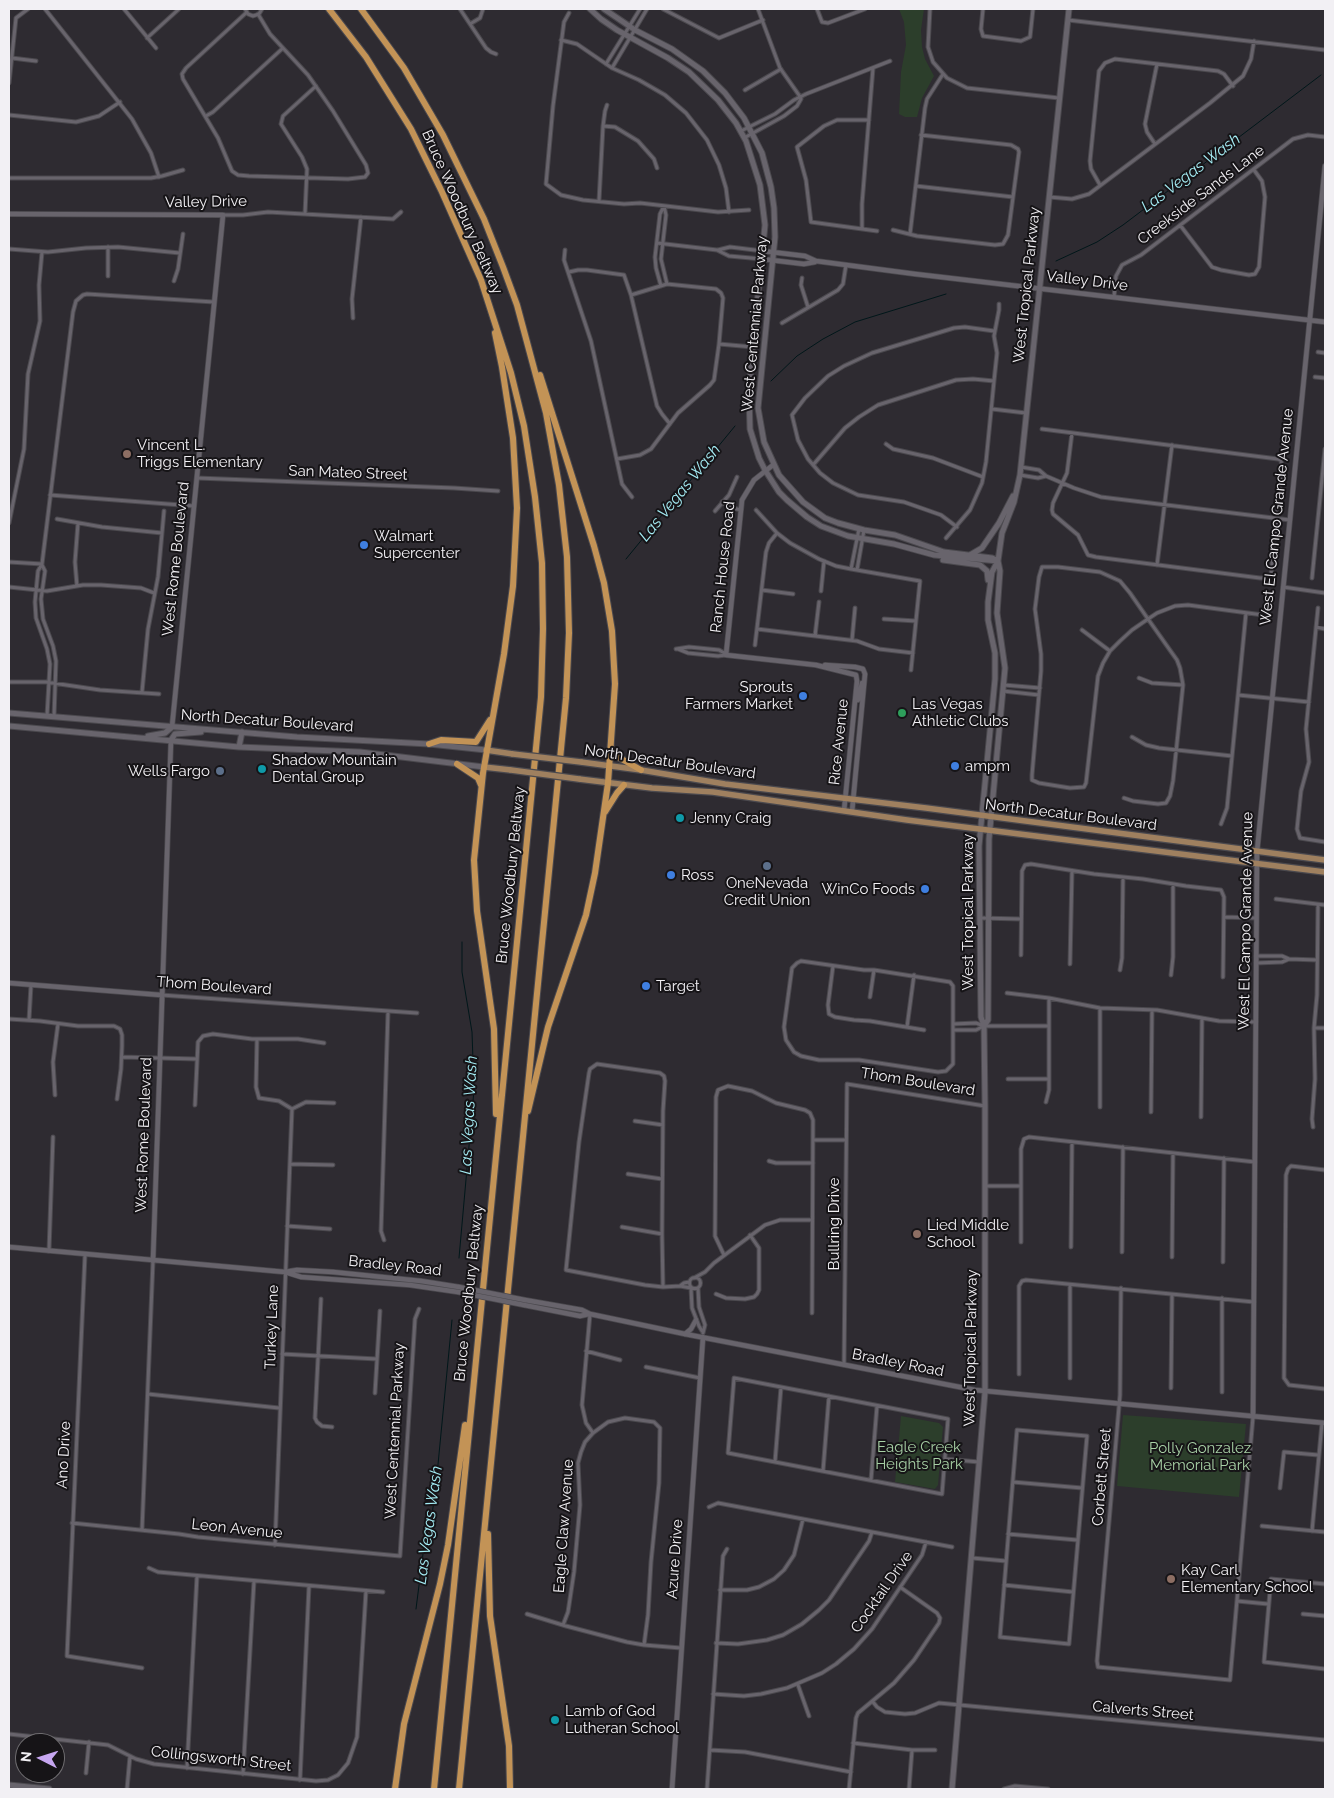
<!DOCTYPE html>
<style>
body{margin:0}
#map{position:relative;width:1334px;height:1798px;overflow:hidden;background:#2e2b31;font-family:Raleway,sans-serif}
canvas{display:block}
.frame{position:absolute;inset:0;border:10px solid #f2f0f4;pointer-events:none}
.north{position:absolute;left:15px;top:1733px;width:50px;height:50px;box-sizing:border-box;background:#161417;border:1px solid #6e6c6f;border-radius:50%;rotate:275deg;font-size:14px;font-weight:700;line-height:20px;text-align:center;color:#f2f0f4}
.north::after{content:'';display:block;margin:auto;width:18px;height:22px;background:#c6a6f0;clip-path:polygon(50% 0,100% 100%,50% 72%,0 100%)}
</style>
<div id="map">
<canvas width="1334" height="1798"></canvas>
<div class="frame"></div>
<div class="north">N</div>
</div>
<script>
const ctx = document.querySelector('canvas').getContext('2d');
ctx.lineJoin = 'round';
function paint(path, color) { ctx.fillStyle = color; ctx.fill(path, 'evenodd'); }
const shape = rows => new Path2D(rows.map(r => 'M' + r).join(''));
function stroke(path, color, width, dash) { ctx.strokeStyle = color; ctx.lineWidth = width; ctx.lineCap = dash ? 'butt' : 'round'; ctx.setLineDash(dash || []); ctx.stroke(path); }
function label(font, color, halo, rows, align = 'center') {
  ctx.font = font + ' Raleway,sans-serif'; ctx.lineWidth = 4; ctx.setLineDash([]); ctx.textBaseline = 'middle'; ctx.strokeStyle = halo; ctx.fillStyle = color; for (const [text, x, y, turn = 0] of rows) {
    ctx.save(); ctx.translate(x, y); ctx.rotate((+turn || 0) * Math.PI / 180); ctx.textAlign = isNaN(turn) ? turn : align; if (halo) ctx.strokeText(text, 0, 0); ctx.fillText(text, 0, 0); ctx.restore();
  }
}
paint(shape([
 [899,9,924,9,921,30,922,47,925,59,934,76,922,98,917,117,905,117,899,114,901,72,906,45,904,22],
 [1123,1415,1246,1424,1239,1497,1117,1486],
 [901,1416,939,1423,943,1427,938,1485,935,1489,895,1482]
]), '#2c3e2b');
stroke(shape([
 [1056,261,1097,242,1123,225,1321,75],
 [771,381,797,356,823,339,855,322,946,294],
 [626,559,735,426],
 [459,1258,474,1090,472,1032,462,972,462,942],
 [416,1609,424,1546,432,1515,436,1485,452,1320]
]), '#00171a', 1);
const minor = shape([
 [45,9,132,119,151,153,159,177],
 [124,9,156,48],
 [245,9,248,14,253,16,259,14,262,9],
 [460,9,486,48,491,52,496,54],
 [663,9,719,38,763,20],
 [758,9,780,68,801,98],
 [817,9,822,22,828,23,865,9],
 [930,9,928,47,933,62,947,78,967,88,1059,98],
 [983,9,981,29,983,36,1021,41,1030,37,1033,9],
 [247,12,186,68,182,74,183,79,218,138,232,171,238,175,249,176,348,179,365,177,368,173,366,165,333,111,308,75,270,34,258,14],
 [569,13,564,22,553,106,546,184,561,195,583,200,624,204,640,203,718,212,749,210],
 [1068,20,1325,50],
 [470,24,480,18,483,9],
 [147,38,179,9],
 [561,40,577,44,612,68,639,80,665,95,686,113,707,140,719,165,726,188,729,212],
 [12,58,36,61],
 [606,64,640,9],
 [612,68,647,9],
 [9,83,16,18,28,9],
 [745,90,781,69],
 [9,115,76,122,99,116,120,102],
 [206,116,213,112,283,48],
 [869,120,837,120,824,126,797,147,806,180,811,222,877,231],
 [603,126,615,127,638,141,654,159,657,168],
 [741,131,775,114,794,100,806,94,890,61],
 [744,138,784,116,797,106,801,99],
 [1155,144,1147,132,1145,124,1157,64],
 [9,178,151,178,162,176,183,170],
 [1100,185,1091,169,1090,161,1099,71,1105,63,1115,59,1218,71,1224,74,1233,86],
 [916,186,1013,197],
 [1049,197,1072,199,1089,194,1210,103,1243,76,1251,59,1254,41],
 [599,201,603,126,605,111,607,105],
 [305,214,307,169,302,157,281,124,283,116,316,86],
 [223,215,243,215,268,212,393,219,401,212],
 [1180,225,1212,267,1221,270,1249,275,1255,274,1259,267,1265,197,1262,181,1254,170],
 [862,229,862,204,873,68],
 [893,230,917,236,995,245,1003,244,1008,235,1019,152,1018,149,1011,145,921,135],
 [910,234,925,108,927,99,943,74],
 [657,243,717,250,729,256,762,259],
 [9,249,48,252,86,248,118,247,180,253],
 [565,250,564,260,591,341,622,484,632,497],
 [718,250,730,247,763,251],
 [569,272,578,270,587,270,624,275,631,295,657,406,662,414,670,424],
 [108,276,108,247],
 [802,278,801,285,808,307],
 [174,281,178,269,183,234],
 [661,286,656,268,655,257,660,214,664,206,666,215,661,259,667,284],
 [1114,297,1116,276,1122,265,1141,255,1293,139,1308,135,1325,137],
 [353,318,352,299,361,217],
 [782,323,838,290,843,284,846,265],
 [719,344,753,347],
 [1318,352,1325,353],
 [1315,377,1325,378],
 [992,409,1026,413],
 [1042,429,1278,459,1281,460,1282,468,1271,575,1265,578,1260,578,1096,557,1088,555,1078,535,1053,514,1052,510,1053,503,1067,473,1072,433],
 [886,444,893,449,933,458,983,477],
 [617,459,640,455,651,449,678,413,710,385,714,380,719,344,723,298,721,293,716,289,667,284,631,295],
 [813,465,845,428,859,417,878,405,956,380,973,379,994,381],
 [1021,467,1039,470,1046,476,1074,488,1101,497,1290,520],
 [1020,475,1038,478,1046,476],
 [197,478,454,488,498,491],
 [50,495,194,506],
 [722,502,729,507,741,510],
 [756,510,777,533,790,543,819,559,836,566,851,569,920,581,911,670],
 [715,511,729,495,737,477],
 [57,519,102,527,162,533],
 [9,523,24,449,28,374,40,321,39,285,42,252],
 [957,527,941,515,924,509,904,502,858,495,833,483,820,473,808,459,798,440,792,415,805,398,828,376,844,366,872,353,954,328,965,327,994,331],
 [946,538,970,510,982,483,986,462,994,381,997,353,994,336,999,310,999,304],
 [9,562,42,564],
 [42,565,45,571,41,599,43,619,53,646,56,661,54,717],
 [1157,565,1172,445],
 [851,569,859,529],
 [857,570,864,530],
 [1312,578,1325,449],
 [77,586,75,562,78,523],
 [9,587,47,591,83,585,101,585,141,588,154,593],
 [1283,587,1325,593],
 [762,590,793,594],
 [821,591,824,561],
 [1318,608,1306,729,1309,762,1301,791,1297,829,1300,838,1325,842],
 [884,619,916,621],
 [1316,627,1325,629],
 [757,629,857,641,879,649,913,653],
 [1082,630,1110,651],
 [815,636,819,602],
 [852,640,855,608],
 [755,645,766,552,769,543,777,533],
 [676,649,689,647,719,650,726,654],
 [678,649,688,653,718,656,726,655],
 [1139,678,1152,683,1183,685],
 [9,682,46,682,100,690,159,694],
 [1004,685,1040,688],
 [1003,691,1039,695],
 [142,692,148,629,158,577,164,511],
 [1238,695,1309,702],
 [47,716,50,664,47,649,36,618,35,602,38,571,42,564,73,312,76,301,83,295,87,294,214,302],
 [1132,737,1146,745,1159,748,1232,756],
 [1124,798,1133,801,1158,804,1166,803,1170,796,1173,781,1183,685,1180,668,1177,660,1172,653,1148,619,1130,593,1120,581,1100,572,1058,567,1042,567,1039,577,1035,609,1041,654,1041,671,1032,775,1032,780,1039,783,1070,788,1084,787,1086,783,1098,676,1103,663,1110,651,1120,641,1132,630,1148,619,1157,613,1175,606,1188,605,1263,615],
 [1221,824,1227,808,1246,613],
 [1276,899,1325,905],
 [1224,917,1256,918],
 [980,918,1021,919],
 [1021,955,1022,871,1025,865,1031,864,1094,874,1143,879,1186,886,1221,890,1224,897,1223,977],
 [1256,956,1282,956,1289,959,1317,960],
 [801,961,864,970,874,970,950,982,953,986,953,1064,946,1071,938,1072,859,1060,819,1060,801,1056,794,1052,786,1040,784,1027,792,968,797,963,801,961],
 [1256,963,1282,962,1289,959],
 [1070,964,1072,871],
 [833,966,828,1005,829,1014,835,1017,854,1020,870,1021,924,1030],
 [1120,970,1122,958,1123,877],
 [1171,975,1173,957,1173,884],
 [1007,993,1049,998,1100,1008,1157,1010,1219,1021,1256,1022],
 [161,995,417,1013],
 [870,997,874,970],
 [9,1019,40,1021,78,1026,114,1026,120,1029,122,1035,122,1046,121,1069,117,1099],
 [29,1020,31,985],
 [953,1024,976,1023,984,1026,1049,1026],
 [907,1027,914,975],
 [1314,1028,1325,1028],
 [953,1030,976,1030,984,1026],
 [257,1039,256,1087,259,1098,279,1101,292,1109,306,1102,334,1103],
 [122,1057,197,1059],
 [1008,1079,1049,1079],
 [55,1095,53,1062,58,1024],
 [1046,1102,1049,1090,1049,998],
 [195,1105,198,1042,203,1036,213,1034,252,1039,298,1039,324,1043],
 [1100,1107,1100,1008],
 [1151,1112,1152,1010],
 [1201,1117,1202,1018],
 [635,1121,663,1125],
 [1313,1127,1312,1119,1315,1079,1314,1028,1317,995,1318,905],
 [813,1140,846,1140],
 [769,1161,776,1163,813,1163],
 [290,1164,333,1165],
 [1325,1170,1291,1166,1288,1169,1286,1175,1284,1378,1289,1385,1325,1389],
 [628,1174,662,1179],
 [986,1186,1021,1186],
 [287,1226,330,1229],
 [622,1227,662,1234],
 [384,1240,381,1231,388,1012],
 [1021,1242,1021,1149,1024,1139,1029,1137,1255,1162],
 [1071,1247,1072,1142],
 [49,1251,53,1137],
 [1122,1252,1123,1147],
 [85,1255,67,1656,142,1668],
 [724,1255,715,1236,716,1097,718,1090,728,1086,752,1091,776,1103,805,1110,810,1113,813,1120,812,1313],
 [1172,1257,1173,1153],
 [1223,1262,1224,1158],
 '689.5 1283a5.5 5.5 0 1 1 11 0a5.5 5.5 0 1 1-11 0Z',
 [694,1278,705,1272,714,1263,765,1225,780,1220,812,1220],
 [680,1286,684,1283,689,1282],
 [663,1287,662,1234,663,1111,665,1081,664,1076,660,1073,597,1064,590,1069,589,1073,579,1142,566,1270,645,1285,663,1287,680,1286,691,1288,692,1308,699,1326,702,1331],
 [698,1288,699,1307,705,1325,703,1333],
 [1121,1288,1120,1395,1097,1661,1098,1667,1230,1680,1253,1417],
 [716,1294,726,1298,745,1299,754,1297,757,1294,759,1290,759,1248,750,1235],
 [321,1299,315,1418,317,1422,322,1426,332,1427],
 [590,1314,582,1405,586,1423,593,1433],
 [586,1351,620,1360],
 [282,1354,377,1359],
 [844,1365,847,1084,985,1106],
 [646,1367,700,1378],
 [1019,1374,1019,1286,1022,1281,1026,1280,1254,1302],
 [734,1378,948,1419,942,1494,728,1453,734,1378],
 [1070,1378,1070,1285],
 [1171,1388,1172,1295],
 [1222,1392,1222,1298],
 [375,1393,380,1311],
 [148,1394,279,1408],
 [1017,1430,1087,1436,1069,1644,1000,1637,1017,1430],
 [945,1459,979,1462],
 [775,1462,781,1387],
 [823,1471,829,1396],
 [871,1480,877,1406],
 [1013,1482,1082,1488],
 [1280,1488,1284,1452,1318,1455],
 [709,1507,718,1503,952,1547],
 [72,1523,179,1534,198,1537,400,1556,415,1319,419,1309],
 [1262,1526,1325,1532],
 [142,1530,153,1261],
 [1312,1531,1322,1423],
 [1008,1534,1077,1540],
 [275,1545,292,1109],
 [972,1558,1006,1561],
 [149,1568,158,1572,383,1592],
 [1325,1584,1271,1579,1264,1662,1325,1669],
 [1004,1585,1073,1592],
 [720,1590,747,1590,759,1587,774,1579,784,1570,794,1555,803,1519],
 [1237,1601,1268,1604],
 [527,1614,566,1626,627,1642,644,1645,681,1648],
 [1303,1614,1325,1616],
 [563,1625,568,1612,574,1572,580,1505,578,1463,581,1452,585,1442,593,1433,608,1422,625,1418,654,1422,660,1428,659,1483,651,1562,648,1615,644,1645],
 [716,1643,738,1644,767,1640,783,1635,802,1624,819,1610,829,1600,869,1541,872,1532],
 [798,1685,809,1716],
 [713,1694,744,1696,761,1694,787,1688,822,1673,836,1664,854,1649,872,1629,922,1555,926,1542],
 [873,1702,877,1707,885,1712,905,1714,915,1713,939,1703,1325,1740],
 [9,1734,108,1745,136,1759,154,1764,316,1781,328,1780,338,1775,348,1763,357,1737,366,1591],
 [853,1743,912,1750,935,1750],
 [710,1750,745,1752,851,1772],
 [187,1768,197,1576],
 [86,1773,89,1742],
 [243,1774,254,1581],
 [300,1780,309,1586],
 [127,1789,130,1756],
 [707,1789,723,1556,727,1549],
 [849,1789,856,1718,858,1713,894,1683,914,1660,939,1623,940,1618,937,1613,900,1587],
 [909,1789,912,1750],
 [1004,1789,1015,1786,1048,1789]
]);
const tertiary = shape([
 [9,214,223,215,172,727],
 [763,251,805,256,816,261,915,274,1325,322],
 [762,259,804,264,815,262],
 [773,465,754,480,742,500,726,655,816,665,856,675,857,681,844,811],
 [825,665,855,667,863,669,865,674,852,812],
 [858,700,862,683],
 [9,983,161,995],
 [9,1247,285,1272,301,1277,410,1285,458,1292],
 [153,1261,171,740],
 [285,1272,297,1270,333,1272,421,1281,459,1287],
 [525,1300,582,1310,590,1314,685,1334,975,1390,1325,1423],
 [524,1305,580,1316,589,1314],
 [685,1334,691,1329,696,1320],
 [1253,1417,1257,852,1325,166],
 [672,1789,703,1337]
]);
const secondary = shape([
 [590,9,601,19,617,30,668,58,689,72,718,100,736,123,746,141,760,185,765,225,751,365,749,394,750,429,759,458,765,470,779,492,787,500,807,517,821,526,848,536,894,544,934,555,998,561],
 [604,9,635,30,672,49,703,71,725,93,744,118,762,153,771,187,774,208,775,237,758,408,764,442,779,475,803,502,825,518,838,523,864,530,895,535,944,552,992,558,998,561],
 [970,555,982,548,999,523,1013,496],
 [943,560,980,565,987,571,988,580],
 [9,713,297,737,429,744,486,750],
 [9,726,239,747,360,752,484,767],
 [148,736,165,733,172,727],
 [171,740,175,734,201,732],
 [239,747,242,732],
 [984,1026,988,1020,989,839,1005,668,997,613,1000,571,998,561,1002,533,1014,502,1020,475,1069,9],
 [9,1785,49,1789],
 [952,1789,985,1392,985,1106,984,1026,981,1017,979,846,995,679,995,653,988,620,988,602,992,572,998,561]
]);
const primary = shape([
 [486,750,513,754],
 [581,762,641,770,725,784,926,808,1325,860],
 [484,767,511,770],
 [579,779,652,788,713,792,907,820,1325,872]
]);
const motorway = shape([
 [329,9,366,57,411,129,442,192,481,280,511,373,524,426,535,497,542,563,543,629,541,697,434,1789],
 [361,9,404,68,443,135,484,219,503,267,517,305,546,413,559,485,567,557,569,633,566,698,459,1789],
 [495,333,502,367,513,438,517,508,513,586,504,654,483,773,474,860,477,911,494,1029,496,1114],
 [429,744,441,740,476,742,490,720],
 [611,750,618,757,641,770],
 [457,764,478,778,481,785],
 [605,812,617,793,624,785],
 [528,1111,548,1027,586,915,595,873,608,783,615,684,612,631,604,583,594,546,540,375],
 [488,1534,490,1616,509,1746,510,1789],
 [395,1789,404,1724,440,1584,448,1545,465,1425]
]);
stroke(minor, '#4b494e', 5);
stroke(tertiary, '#4b494e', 6);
stroke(secondary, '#4b494e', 7);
stroke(primary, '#4b494e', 8);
stroke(motorway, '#4b494e', 8);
stroke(minor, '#68646c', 3);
stroke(tertiary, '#68646c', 4.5);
stroke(secondary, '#68646c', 5);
stroke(primary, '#9f805f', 5.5);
stroke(motorway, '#c39356', 6);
const tertiaryBridge = shape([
 [459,1287,525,1300],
 [458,1292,524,1305]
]);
const primaryBridge = shape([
 [513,754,581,762],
 [511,770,579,779]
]);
stroke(tertiaryBridge, '#4b494e', 6, []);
stroke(primaryBridge, '#4b494e', 8, []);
stroke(tertiaryBridge, '#68646c', 4.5);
stroke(primaryBridge, '#9f805f', 5.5);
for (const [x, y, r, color] of [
 [127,454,5,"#8d6e63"],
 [364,545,5,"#3f7fe0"],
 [803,696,5,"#3f7fe0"],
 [902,713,5,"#2e9e5b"],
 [955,766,5,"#3f7fe0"],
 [262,769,5,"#0f9aa8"],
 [220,771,5,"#5c6f8a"],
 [680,818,5,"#0f9aa8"],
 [767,866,5,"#5c6f8a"],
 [671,875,5,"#3f7fe0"],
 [925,889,5,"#3f7fe0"],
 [646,986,5,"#3f7fe0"],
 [917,1234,5,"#8d6e63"],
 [1171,1579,5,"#8d6e63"],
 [555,1720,5,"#0f9aa8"]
]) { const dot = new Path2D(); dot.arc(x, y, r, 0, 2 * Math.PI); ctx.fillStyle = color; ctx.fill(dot); stroke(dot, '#161417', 2); }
label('15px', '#f2f0f4', '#161417', [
 ["Creekside Sands Lane",1201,195,-37],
 ["Valley Drive",206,202,-1],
 ["Bruce Woodbury Beltway",462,212,66],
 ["Valley Drive",1087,281,7],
 ["West Tropical Parkway",1027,285,-84],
 ["West Centennial Parkway",755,324,-85],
 ["San Mateo Street",348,473,2],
 ["West El Campo Grande Avenue",1277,517,-84],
 ["West Rome Boulevard",176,559,-84],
 ["Ranch House Road",723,567,-84],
 ["North Decatur Boulevard",267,721,4],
 ["Rice Avenue",839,742,-84],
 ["North Decatur Boulevard",670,762,8],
 ["North Decatur Boulevard",1071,815,7],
 ["Bruce Woodbury Beltway",511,875,-84],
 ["West Tropical Parkway",968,912,-90],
 ["West El Campo Grande Avenue",1246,921,-89],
 ["Thom Boulevard",214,986,4],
 ["Thom Boulevard",918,1082,9],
 ["West Rome Boulevard",144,1135,-88],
 ["Bullring Drive",834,1224,-90],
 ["Bradley Road",395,1266,6],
 ["Bruce Woodbury Beltway",469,1293,-84],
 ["Turkey Lane",272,1327,-88],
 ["West Tropical Parkway",971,1348,-89],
 ["Bradley Road",898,1363,11],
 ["West Centennial Parkway",395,1431,-87],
 ["Ano Drive",64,1455,-87],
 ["Corbett Street",1102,1477,-85],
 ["Eagle Claw Avenue",564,1526,-86],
 ["Leon Avenue",237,1529,6],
 ["Azure Drive",675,1559,-86],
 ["Cocktail Drive",882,1592,-55],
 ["Calverts Street",1143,1711,5],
 ["Collingsworth Street",221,1759,6]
]);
label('15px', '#f2f0f4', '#161417', [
 ["Vincent L.",137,445],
 ["Triggs Elementary",137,462],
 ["Walmart",374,536],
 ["Supercenter",374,553],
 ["Sprouts",793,687,"right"],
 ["Farmers Market",793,704,"right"],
 ["Las Vegas",912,704],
 ["Athletic Clubs",912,721],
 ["Shadow Mountain",272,760],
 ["Dental Group",272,777],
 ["ampm",965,766],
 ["Wells Fargo",210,771,"right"],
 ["Jenny Craig",690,818],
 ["Ross",681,875],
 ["OneNevada",767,883,"center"],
 ["Credit Union",767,900,"center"],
 ["WinCo Foods",915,889,"right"],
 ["Target",656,986],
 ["Lied Middle",927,1225],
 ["School",927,1242],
 ["Kay Carl",1181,1570],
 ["Elementary School",1181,1587],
 ["Lamb of God",565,1711],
 ["Lutheran School",565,1728]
], 'left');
label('15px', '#a7d0a5', '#161417', [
 ["Eagle Creek",919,1447],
 ["Heights Park",919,1464],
 ["Polly Gonzalez",1200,1448],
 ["Memorial Park",1200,1465]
]);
label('italic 16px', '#a5eef6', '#161417', [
 ["Las Vegas Wash",1191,173,-37],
 ["Las Vegas Wash",680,493,-51],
 ["Las Vegas Wash",469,1115,-87],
 ["Las Vegas Wash",429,1525,-82]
]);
</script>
